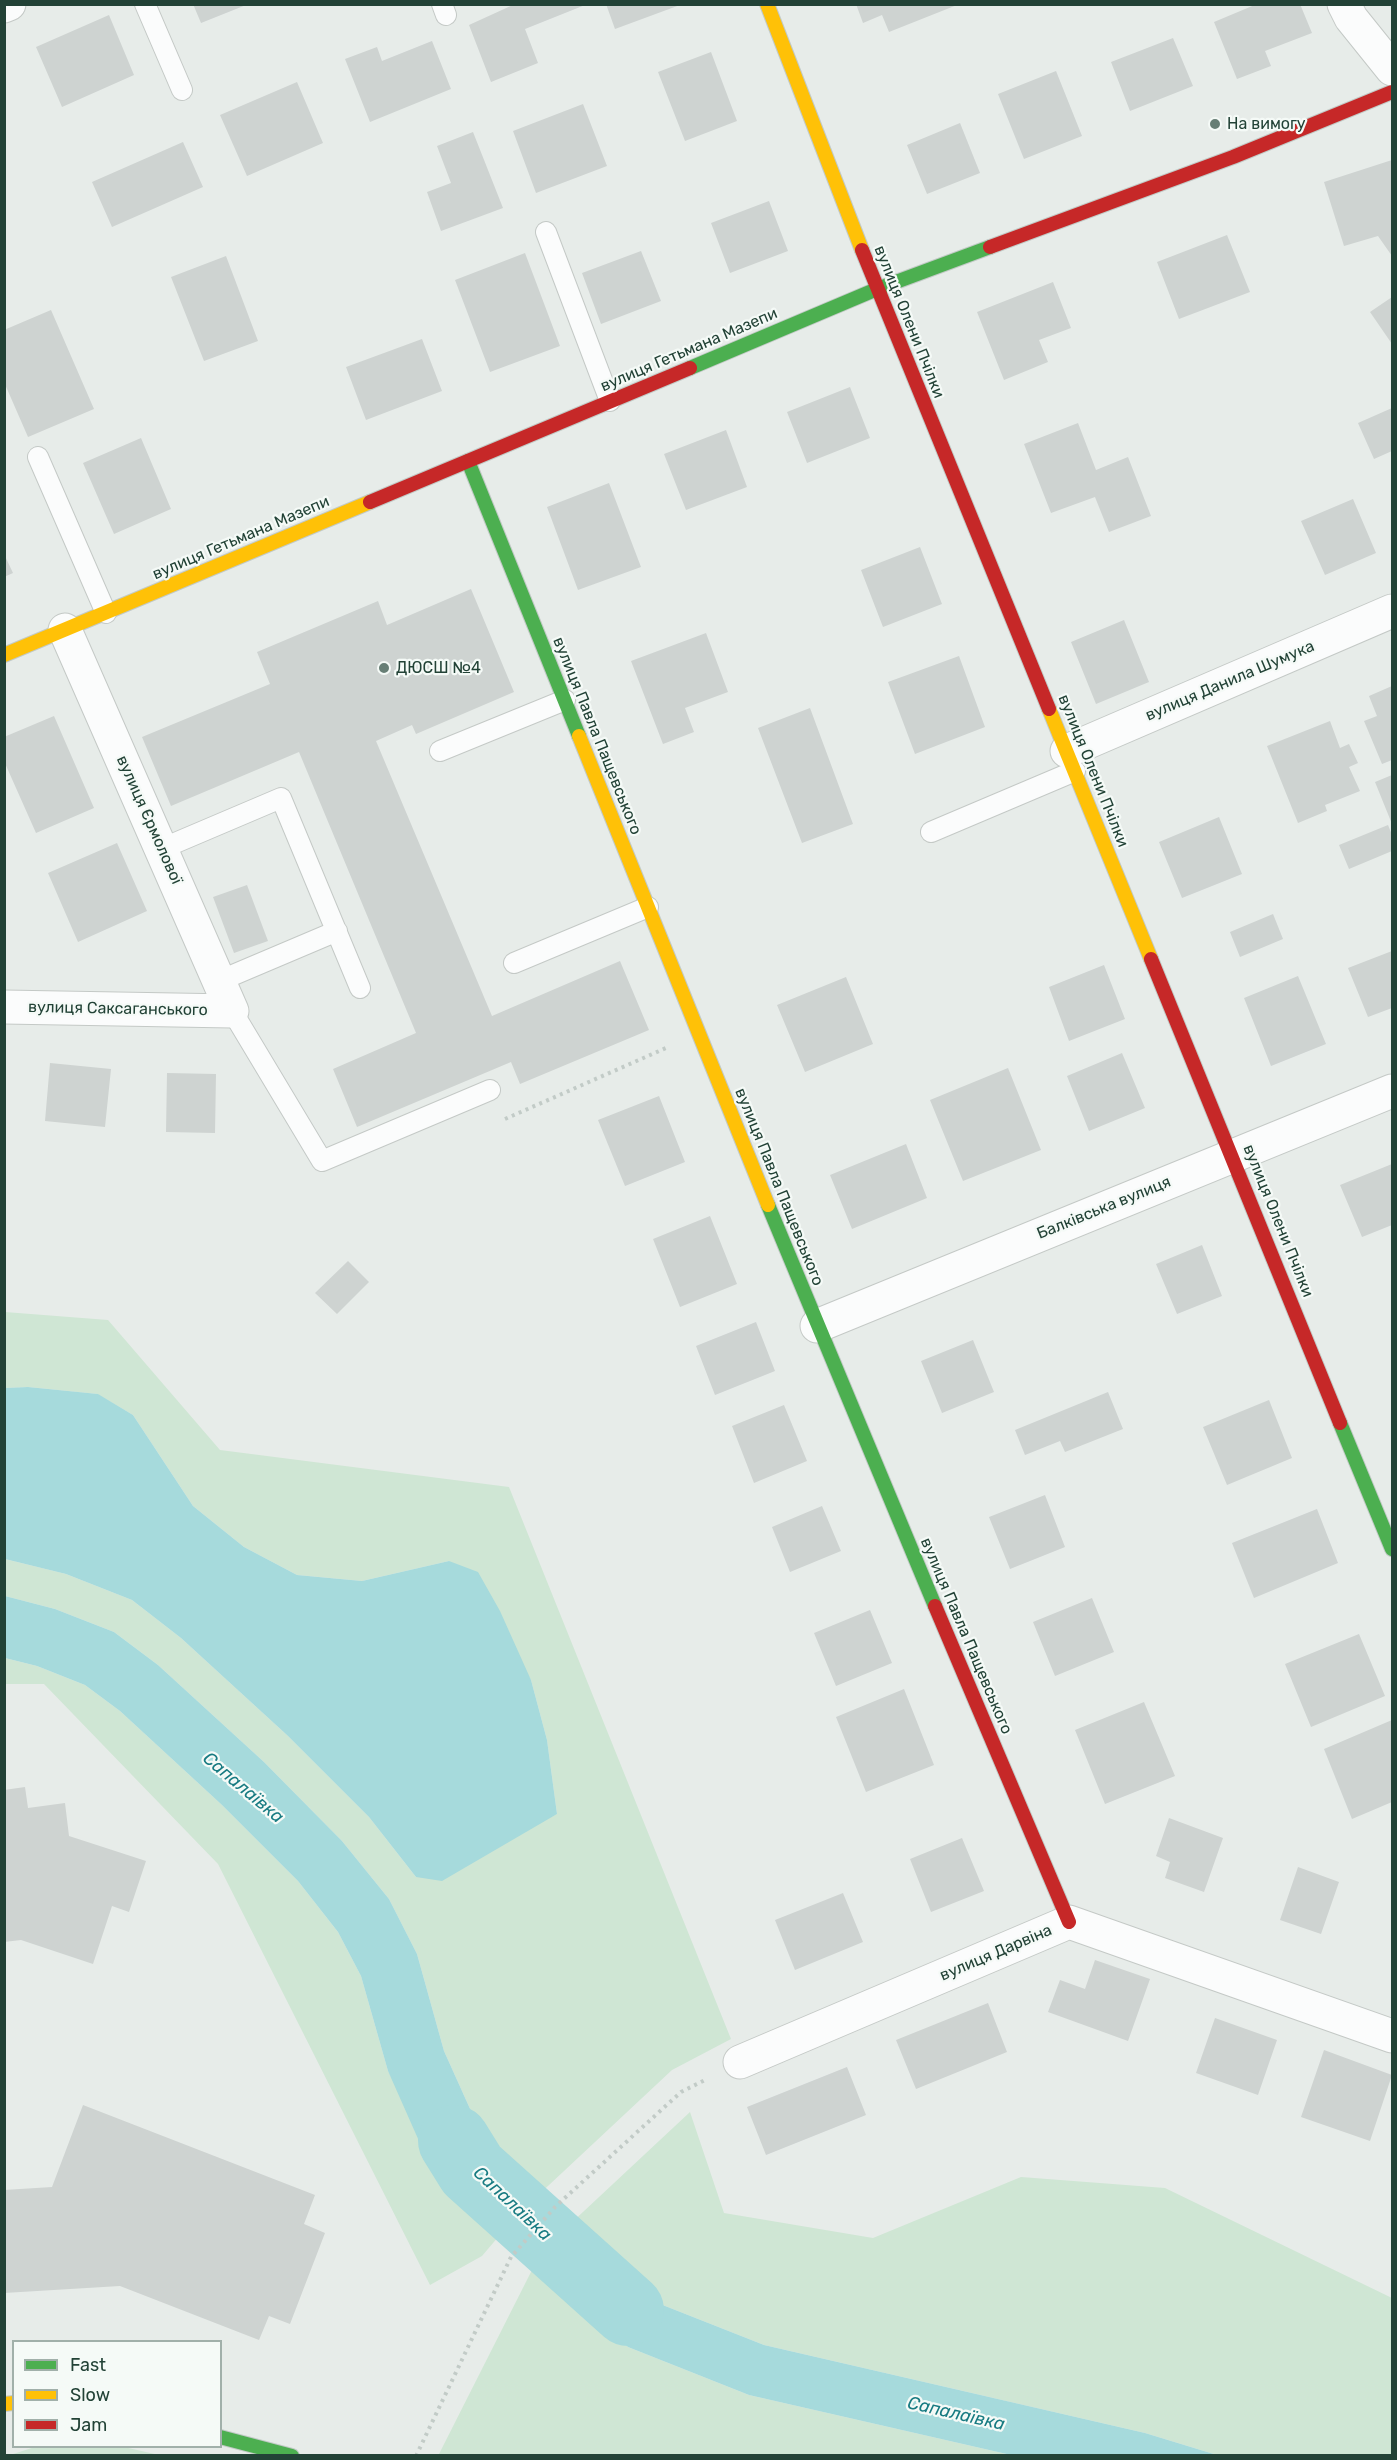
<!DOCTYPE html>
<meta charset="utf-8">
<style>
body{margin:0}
#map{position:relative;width:1397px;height:2460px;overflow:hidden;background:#e7ece9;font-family:Rubik,sans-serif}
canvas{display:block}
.frame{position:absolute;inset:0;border:6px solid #224236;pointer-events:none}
.legend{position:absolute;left:12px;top:2340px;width:210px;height:108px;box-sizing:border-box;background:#f5faf7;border:2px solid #a1b0aa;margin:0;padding:8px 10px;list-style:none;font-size:18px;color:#224236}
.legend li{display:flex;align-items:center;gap:12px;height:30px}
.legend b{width:30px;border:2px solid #a1b0aa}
</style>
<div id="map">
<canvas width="1397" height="2460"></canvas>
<div class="frame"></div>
<ul class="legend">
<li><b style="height:8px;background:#4caf50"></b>Fast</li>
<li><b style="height:8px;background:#ffc107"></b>Slow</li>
<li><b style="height:8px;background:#c62828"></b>Jam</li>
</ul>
</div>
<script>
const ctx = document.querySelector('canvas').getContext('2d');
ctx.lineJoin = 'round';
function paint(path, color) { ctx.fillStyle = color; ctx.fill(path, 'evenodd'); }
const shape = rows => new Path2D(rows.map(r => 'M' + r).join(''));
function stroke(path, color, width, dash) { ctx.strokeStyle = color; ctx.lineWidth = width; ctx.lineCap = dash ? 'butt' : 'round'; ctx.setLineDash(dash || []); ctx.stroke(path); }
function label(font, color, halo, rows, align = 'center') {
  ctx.font = font + ' Rubik,sans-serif'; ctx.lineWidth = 4.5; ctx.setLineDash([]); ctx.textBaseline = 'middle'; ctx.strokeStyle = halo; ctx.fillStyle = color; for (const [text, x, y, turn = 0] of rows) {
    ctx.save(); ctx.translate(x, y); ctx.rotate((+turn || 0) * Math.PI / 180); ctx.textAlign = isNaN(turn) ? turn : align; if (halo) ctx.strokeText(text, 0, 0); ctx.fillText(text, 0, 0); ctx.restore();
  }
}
paint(shape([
 [5,1312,108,1320,220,1450,509,1487,731,2039,672,2070,533,2200,471,2111,444,2051,417,1954,389,1899,342,1841,264,1762,158,1665,114,1632,55,1609,5,1596,5,1559,66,1574,132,1600,181,1638,288,1736,369,1817,416,1877,557,1814,547,1740,531,1680,449,1561,362,1581,297,1575,244,1547,193,1506,133,1415,97,1394,28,1387,5,1388],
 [5,1658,37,1666,85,1685,120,1711,222,1805,298,1881,338,1932,361,1976,388,2071,456,2195,499,2236,482,2256,430,2285,218,1864,44,1684,5,1684],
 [690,2112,724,2213,873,2238,1021,2177,1165,2188,1392,2298,1392,2455,1217,2455,1145,2433,764,2345,655,2302,568,2226],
 [532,2270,628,2347,749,2395,1011,2455,438,2456],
 [35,2447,124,2447,159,2455,10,2455]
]), '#cfe6d4');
paint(shape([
 [28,1387,98,1394,133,1415,193,1506,244,1547,297,1575,362,1581,449,1561,478,1572,500,1611,531,1680,547,1740,557,1814,442,1881,416,1877,369,1817,288,1736,181,1638,132,1600,66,1574,5,1559,5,1388],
 [5,1596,55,1609,114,1632,158,1665,264,1762,342,1841,389,1899,417,1954,444,2051,471,2111,533,2200,499,2236,456,2195,419,2141,388,2071,361,1976,338,1932,298,1881,222,1805,120,1711,85,1685,37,1666,5,1658],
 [568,2226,655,2302,764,2345,1145,2433,1217,2455,1011,2455,749,2395,628,2347,532,2270]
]), '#a6dadc');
stroke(shape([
 [454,2141,472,2170,628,2310]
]), '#a6dadc', 72);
paint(shape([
 [193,4,246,4,246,5,201,23],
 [515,4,585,5,525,29,538,63,491,82,469,25],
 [606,4,680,4,680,5,615,29],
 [856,4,957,4,957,5,889,32,882,15,863,23],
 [1257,4,1300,4,1312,33,1265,51,1271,66,1237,79,1214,22],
 [109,15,134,75,62,107,36,47],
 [1173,38,1193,86,1130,111,1111,62],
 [432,41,451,89,370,122,345,59,377,47,382,61],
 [711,52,737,121,685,141,658,72],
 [1056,71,1082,136,1024,159,998,94],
 [297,82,323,143,247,176,220,115],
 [583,104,607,166,536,193,513,131],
 [960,123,980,173,927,194,907,145],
 [473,132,503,208,441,231,427,192,451,183,437,146],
 [183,142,203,187,112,227,92,182],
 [1392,160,1392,256,1378,236,1344,246,1324,182],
 [769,201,788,251,730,273,711,223],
 [1227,235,1250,292,1179,319,1157,262],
 [641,251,661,301,601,324,582,273],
 [525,253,560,346,490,372,455,280],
 [226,256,258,341,204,361,171,277],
 [1053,282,1071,328,1039,340,1048,362,1004,380,977,312],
 [1392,297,1392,344,1370,312],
 [51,310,94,409,28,437,4,382,4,330],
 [422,339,442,391,366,420,346,367],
 [850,387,870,438,807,463,787,412],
 [1392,408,1392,451,1374,459,1358,423],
 [1078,423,1096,470,1128,457,1151,516,1109,532,1095,497,1051,513,1024,444],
 [726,430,747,487,686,510,664,454],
 [141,438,171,509,114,534,83,463],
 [609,483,641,567,578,590,547,507],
 [1353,499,1376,553,1325,575,1301,521],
 [920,547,942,604,883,627,861,570],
 [4,554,13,573,4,577],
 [471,589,514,692,416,734,412,725,376,741,492,1016,620,961,649,1030,520,1084,511,1062,357,1127,333,1069,416,1033,299,752,171,806,142,737,270,684,257,652,378,601,387,625],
 [1124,620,1149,682,1096,704,1071,642],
 [706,633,728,692,685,708,694,732,663,744,631,661],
 [959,656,985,727,915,754,888,682],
 [1392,686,1392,760,1382,764,1364,721,1377,716,1369,696],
 [810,708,853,824,802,843,758,728],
 [54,716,94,808,36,833,4,761,4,737],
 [1330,721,1340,748,1349,744,1358,763,1349,767,1360,791,1325,805,1327,811,1298,823,1267,746],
 [1392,775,1392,824,1375,782],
 [1219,817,1242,874,1182,898,1159,842],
 [1388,825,1392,835,1392,851,1349,869,1339,845],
 [117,843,147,911,78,942,48,873],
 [247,885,268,941,234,953,213,897],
 [1273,914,1283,939,1240,957,1230,932],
 [1392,951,1392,1008,1368,1017,1348,968],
 [1104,965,1125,1019,1069,1041,1049,987],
 [1298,976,1326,1044,1271,1066,1244,998],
 [846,977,873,1044,805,1072,777,1005],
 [1122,1053,1145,1108,1089,1131,1067,1076],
 [50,1063,111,1069,105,1127,45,1121],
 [1008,1068,1041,1150,963,1181,930,1100],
 [167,1073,216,1074,215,1133,166,1132],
 [659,1096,685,1162,625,1186,598,1120],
 [906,1144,927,1198,852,1229,830,1175],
 [1392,1164,1392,1225,1362,1237,1340,1185],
 [710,1216,737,1284,680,1307,653,1239],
 [1202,1245,1222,1296,1177,1314,1156,1264],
 [348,1261,369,1282,337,1314,315,1293],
 [756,1322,775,1371,715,1395,696,1346],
 [973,1340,994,1392,942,1413,921,1361],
 [1108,1392,1123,1429,1065,1452,1060,1441,1025,1455,1015,1430],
 [1269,1400,1292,1458,1227,1485,1203,1427],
 [784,1405,807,1461,754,1483,732,1426],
 [1045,1495,1065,1547,1010,1569,989,1517],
 [822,1506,841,1551,790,1572,772,1527],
 [1317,1509,1338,1563,1254,1598,1232,1543],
 [1092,1598,1114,1652,1055,1676,1033,1622],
 [870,1610,892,1663,836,1686,814,1633],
 [1359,1634,1385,1696,1311,1727,1285,1664],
 [904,1689,934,1765,866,1792,836,1717],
 [1144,1702,1175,1776,1105,1804,1075,1730],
 [1392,1720,1392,1802,1352,1819,1324,1749],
 [25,1787,28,1808,65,1803,69,1836,146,1861,129,1912,112,1906,93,1964,21,1940,4,1942,4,1790],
 [1169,1818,1223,1838,1204,1892,1165,1878,1170,1862,1156,1856],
 [962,1838,984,1891,931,1912,910,1859],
 [1298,1867,1339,1882,1321,1934,1280,1920],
 [843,1893,863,1942,795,1970,775,1920],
 [1095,1960,1150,1979,1128,2041,1048,2012,1060,1980,1085,1989],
 [988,2003,1007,2052,916,2089,896,2040],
 [1215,2018,1277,2040,1258,2095,1196,2073],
 [1324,2050,1392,2075,1370,2141,1301,2117],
 [847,2067,866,2115,766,2155,747,2107],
 [83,2105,315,2195,304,2224,325,2233,290,2324,269,2316,259,2340,120,2286,4,2293,4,2190,52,2187]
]), '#ced3d1');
const lane = shape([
 [145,4,182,90],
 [442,4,446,15],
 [546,232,610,401],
 [38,457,106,613],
 [440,751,565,700],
 [931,832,1075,771],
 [161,849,281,798,360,988],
 [514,963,648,907],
 [219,981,337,931],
 [232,1011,322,1161,490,1090]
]);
const street = shape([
 [1344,4,1351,18,1392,69],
 [4,6,9,4],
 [1067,751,1392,611],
 [4,1007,232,1011,65,630],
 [817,1326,1392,1091],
 [740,2062,1069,1922,1392,2036]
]);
const fast = shape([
 [690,368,877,289,990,247],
 [468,461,579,736],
 [768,1205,935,1606],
 [1340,1423,1392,1549],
 [220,2437,292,2456]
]);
const slow = shape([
 [767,4,862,250],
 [4,655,370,502],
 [1049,709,1151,959],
 [579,736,768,1205],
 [4,2404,14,2403]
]);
const jam = shape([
 [990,247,1233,157,1392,92],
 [862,250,1049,709],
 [370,502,690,368],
 [1151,959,1340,1423],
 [935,1606,1069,1922]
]);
stroke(lane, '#c4c9c6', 22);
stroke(street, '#c4c9c6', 35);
stroke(fast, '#c2cac6', 16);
stroke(slow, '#c2cac6', 16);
stroke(jam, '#c2cac6', 16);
stroke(shape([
 [505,1119,666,1048],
 [416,2456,511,2257,555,2207,681,2092,707,2079]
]), '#c2cbc7', 4, [3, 4.5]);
stroke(lane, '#fbfcfc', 20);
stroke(street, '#fbfcfc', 33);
stroke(fast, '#4caf50', 14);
stroke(slow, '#ffc107', 14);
stroke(jam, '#c62828', 14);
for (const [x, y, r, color] of [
 [1215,124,6,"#677e75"],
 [384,668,6,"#677e75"]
]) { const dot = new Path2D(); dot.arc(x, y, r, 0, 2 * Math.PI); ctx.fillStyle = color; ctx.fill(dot); stroke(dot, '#f5faf7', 2); }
label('16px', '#224236', '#f5faf7', [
 ["На вимогу",1227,124],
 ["ДЮСШ №4",396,668]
], 'left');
label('16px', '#224236', '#f5faf7', [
 ["вулиця Олени Пчілки",909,322,68],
 ["вулиця Гетьмана Мазепи",689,350,-23],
 ["вулиця Гетьмана Мазепи",241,538,-23],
 ["вулиця Данила Шумука",1230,681,-23],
 ["вулиця Павла Пащевського",597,736,68],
 ["вулиця Олени Пчілки",1093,771,68],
 ["вулиця Єрмолової",149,820,66],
 ["вулиця Саксаганського",118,1009,1],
 ["вулиця Павла Пащевського",779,1187,68],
 ["Балківська вулиця",1104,1208,-22],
 ["вулиця Олени Пчілки",1278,1221,68],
 ["вулиця Павла Пащевського",966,1636,67],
 ["вулиця Дарвіна",996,1953,-23]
]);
label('italic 18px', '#187b82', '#f5faf7', [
 ["Сапалаївка",243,1788,40],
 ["Сапалаївка",512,2204,43],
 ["Сапалаївка",956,2414,13]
]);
</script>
